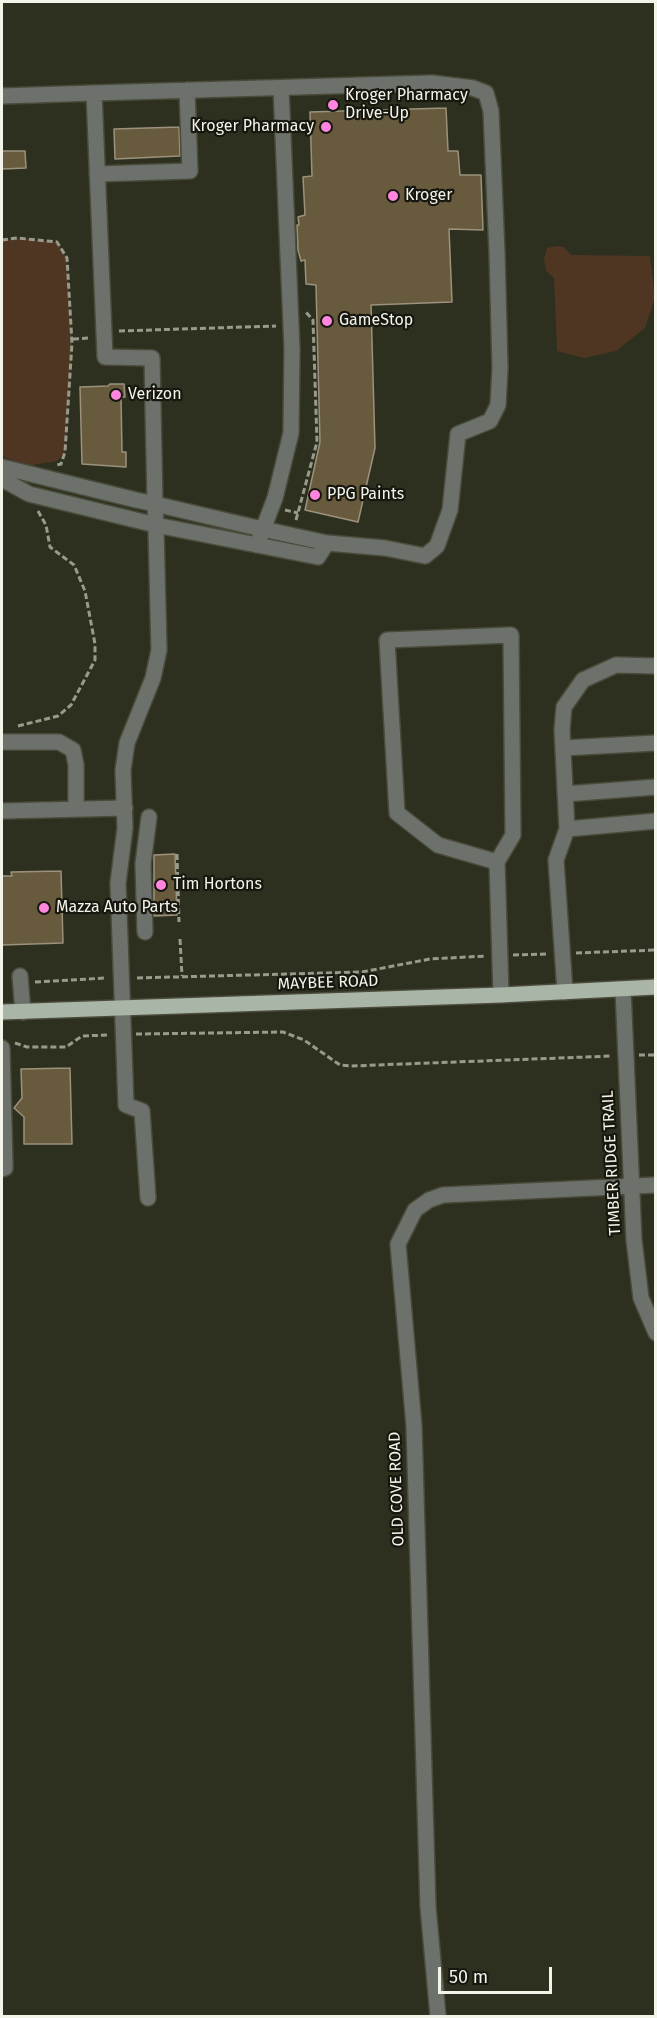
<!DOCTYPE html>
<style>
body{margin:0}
#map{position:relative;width:657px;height:2018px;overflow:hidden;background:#2e301f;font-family:"Fira Sans",sans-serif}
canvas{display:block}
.frame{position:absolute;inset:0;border:3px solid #f3f4e9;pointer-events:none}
.scale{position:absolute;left:438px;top:1967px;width:114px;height:27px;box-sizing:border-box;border:3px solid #f3f4e9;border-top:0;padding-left:8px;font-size:18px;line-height:21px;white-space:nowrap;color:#f3f4e9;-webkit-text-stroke:4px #171710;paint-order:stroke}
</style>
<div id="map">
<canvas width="657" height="2018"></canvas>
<div class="frame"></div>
<div class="scale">50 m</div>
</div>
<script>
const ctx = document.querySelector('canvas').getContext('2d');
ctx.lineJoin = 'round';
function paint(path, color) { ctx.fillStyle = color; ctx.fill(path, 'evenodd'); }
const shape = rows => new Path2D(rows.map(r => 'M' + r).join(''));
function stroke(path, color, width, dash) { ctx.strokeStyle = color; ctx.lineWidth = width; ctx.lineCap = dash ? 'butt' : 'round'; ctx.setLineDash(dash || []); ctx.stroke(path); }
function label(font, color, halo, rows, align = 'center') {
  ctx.font = font + ' "Fira Sans",sans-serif'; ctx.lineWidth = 4.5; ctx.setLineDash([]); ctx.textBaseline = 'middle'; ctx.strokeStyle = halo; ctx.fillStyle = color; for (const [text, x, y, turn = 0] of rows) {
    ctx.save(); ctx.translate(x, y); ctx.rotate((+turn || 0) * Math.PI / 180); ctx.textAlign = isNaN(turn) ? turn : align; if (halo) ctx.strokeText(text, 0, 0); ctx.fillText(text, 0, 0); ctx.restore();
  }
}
paint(shape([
 [17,238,57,242,67,258,72,343,65,452,57,461,26,466,2,456,2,240],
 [557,246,564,247,571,255,650,256,655,297,645,328,616,351,584,358,557,351,554,278,546,271,544,258,547,248]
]), '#4f3623');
const building = shape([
 [446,108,448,151,458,151,460,175,481,175,483,230,449,229,452,302,371,305,375,448,358,522,305,510,320,442,316,285,306,284,305,260,301,261,298,250,297,225,299,225,298,217,305,215,303,177,312,176,310,112,446,108],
 [179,127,180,156,115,159,114,129,179,127],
 [2,151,25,151,26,168,2,169,2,151],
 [110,384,124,384,125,397,121,397,122,452,126,452,126,467,82,464,80,387,108,386,110,384],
 [175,854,177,915,154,916,154,855,175,854],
 [61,871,63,943,2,945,2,876,12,876,11,872,61,871],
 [70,1068,72,1144,24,1144,24,1117,14,1108,22,1098,21,1069,70,1068]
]);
paint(building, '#685b3d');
stroke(building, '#9b927e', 1.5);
const minor = shape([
 [2,96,94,93],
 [97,174,190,171,187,90],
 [2,467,136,500,155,504,249,526,327,543,385,548,425,556,437,546,450,510,458,434,490,421,498,405,500,368,497,253,491,111,486,93,473,88,432,83,94,93,105,357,152,358,155,504,156,529,159,650,153,678,127,743,123,770,125,828,118,883,126,1105,142,1111,148,1198],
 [2,479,29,494,156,525,318,557,327,543],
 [257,545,275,498,291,433,292,349,281,88],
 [2,742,59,742,73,750,76,765,76,808],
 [563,748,656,743],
 [565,794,656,787],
 [2,811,125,808],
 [567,829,656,821],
 [497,862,513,835,511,635,387,640,397,813,438,845,497,862,501,995],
 [145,932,143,864,149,817],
 [20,976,23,1012],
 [623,989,634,1240,641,1298,656,1333],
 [565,992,556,860,567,829,562,730,564,707,583,680,616,665,656,666],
 [2,1048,5,1165,5,1168,2,1169],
 [438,2016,428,1907,414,1426,398,1244,415,1210,429,1200,443,1195,656,1185]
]);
const major = shape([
 [2,1012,501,995,656,987]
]);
stroke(minor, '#4a4b3b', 18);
stroke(major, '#4a4b3b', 18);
stroke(shape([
 [2,240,17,238,57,242,67,258,72,343,65,452,61,464,57,465],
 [119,331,276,326],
 [73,339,90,338],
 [285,510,298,513],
 [296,520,317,442,313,320,305,311],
 [18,726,58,716,71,705,95,660,95,644,85,591,74,565,50,547,46,525,38,511],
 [177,854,179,922],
 [180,939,182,976],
 [576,953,656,950],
 [513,955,549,954],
 [137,978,362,972,430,959,486,956],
 [35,982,106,978],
 [136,1034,283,1032,304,1040,340,1065,351,1066,612,1056],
 [15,1043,27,1047,66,1047,82,1036,108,1035],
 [639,1055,656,1055]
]), '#989a8c', 3, [6, 3]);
stroke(minor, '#6c726b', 15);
stroke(major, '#a9b5a6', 15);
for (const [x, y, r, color] of [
 [333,105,6,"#ff85df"],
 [326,127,6,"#ff85df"],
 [393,196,6,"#ff85df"],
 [327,321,6,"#ff85df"],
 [116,395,6,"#ff85df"],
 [315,495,6,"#ff85df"],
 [161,885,6,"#ff85df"],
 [44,908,6,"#ff85df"]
]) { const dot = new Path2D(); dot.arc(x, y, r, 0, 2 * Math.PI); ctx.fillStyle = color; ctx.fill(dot); stroke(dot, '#171710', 2); }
label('16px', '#f3f4e9', '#171710', [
 ["Kroger Pharmacy",345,96],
 ["Drive-Up",345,114],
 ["Kroger Pharmacy",314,127,"right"],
 ["Kroger",405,196],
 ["GameStop",339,321],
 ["Verizon",128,395],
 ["PPG Paints",327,495],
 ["Tim Hortons",173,885],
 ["Mazza Auto Parts",56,908]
], 'left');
label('16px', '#f3f4e9', '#171710', [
 ["MAYBEE ROAD",328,983,-2],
 ["TIMBER RIDGE TRAIL",612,1163,-93],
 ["OLD COVE ROAD",397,1489,-92]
]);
</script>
